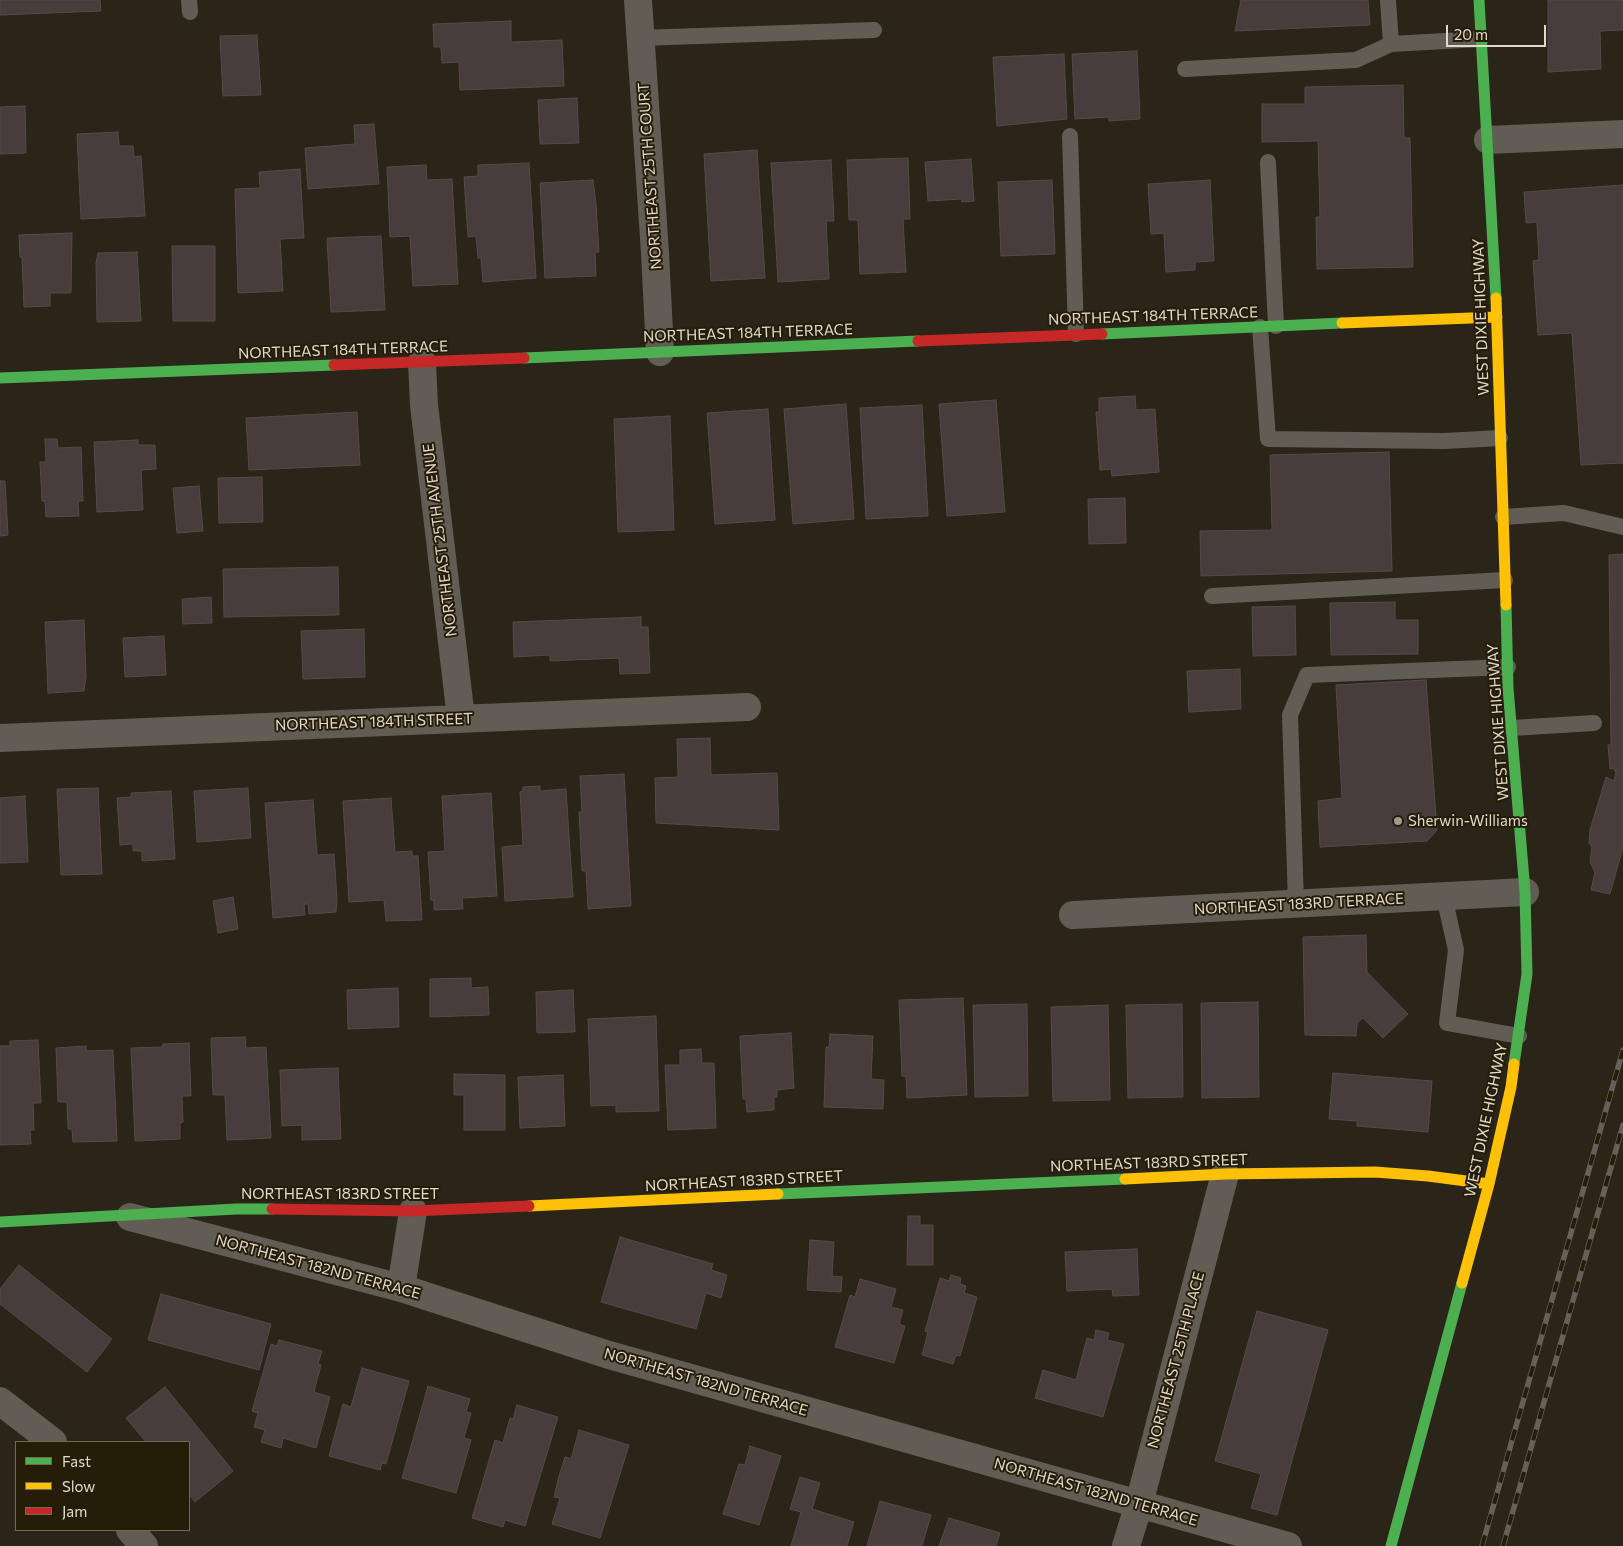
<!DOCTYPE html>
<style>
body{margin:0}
#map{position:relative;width:1623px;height:1546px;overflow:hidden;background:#2a2419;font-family:Commissioner,sans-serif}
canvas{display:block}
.legend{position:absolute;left:15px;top:1441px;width:175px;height:90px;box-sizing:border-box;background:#261d09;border:1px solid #706958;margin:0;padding:6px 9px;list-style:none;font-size:15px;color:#e0dace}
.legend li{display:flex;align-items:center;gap:10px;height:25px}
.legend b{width:25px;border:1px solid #706958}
.scale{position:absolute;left:1446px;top:25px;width:100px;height:22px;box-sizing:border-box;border:2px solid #e0dace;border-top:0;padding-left:6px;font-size:15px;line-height:18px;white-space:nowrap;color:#e0dace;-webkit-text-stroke:4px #261d09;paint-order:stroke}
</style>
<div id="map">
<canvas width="1623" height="1546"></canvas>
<ul class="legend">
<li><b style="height:6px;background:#4caf50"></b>Fast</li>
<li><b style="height:6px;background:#ffc107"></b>Slow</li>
<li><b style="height:6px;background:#c62828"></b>Jam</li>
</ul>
<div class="scale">20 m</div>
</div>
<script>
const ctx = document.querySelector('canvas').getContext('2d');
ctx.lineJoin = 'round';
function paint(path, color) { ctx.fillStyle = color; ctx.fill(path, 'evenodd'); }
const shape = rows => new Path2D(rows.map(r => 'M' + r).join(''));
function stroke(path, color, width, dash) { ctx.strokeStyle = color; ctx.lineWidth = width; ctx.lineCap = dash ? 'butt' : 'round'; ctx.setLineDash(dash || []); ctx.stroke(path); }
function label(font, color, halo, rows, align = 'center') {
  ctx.font = font + ' Commissioner,sans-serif'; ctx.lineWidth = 4; ctx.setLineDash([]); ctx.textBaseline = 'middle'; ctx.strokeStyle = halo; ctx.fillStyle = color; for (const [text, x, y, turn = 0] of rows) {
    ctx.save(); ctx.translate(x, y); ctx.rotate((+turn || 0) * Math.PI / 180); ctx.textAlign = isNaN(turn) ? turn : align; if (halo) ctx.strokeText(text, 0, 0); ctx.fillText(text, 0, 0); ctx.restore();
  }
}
const building = shape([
 [0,0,100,0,101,11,0,15,0,0],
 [1241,0,1368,0,1370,25,1235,31,1241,0],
 [1548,0,1623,0,1623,30,1600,31,1601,69,1548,72,1548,0],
 [511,21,511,42,562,40,564,86,460,90,459,62,442,63,441,47,434,47,433,24,511,21],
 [257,35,261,95,223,96,220,36,257,35],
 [1137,51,1140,119,1109,121,1109,117,1075,119,1072,54,1137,51],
 [1064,54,1067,119,997,126,993,57,1064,54],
 [1403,85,1404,138,1410,138,1413,267,1317,269,1316,217,1320,217,1318,141,1262,142,1262,104,1305,104,1305,87,1403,85],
 [577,98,579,143,540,144,538,100,577,98],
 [25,106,26,153,0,154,0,107,25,106],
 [374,124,379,184,308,189,305,148,355,144,354,125,374,124],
 [118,132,119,146,133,146,134,157,141,156,145,216,81,219,77,134,118,132],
 [757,150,765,278,711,281,704,154,757,150],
 [908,158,910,219,903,219,906,272,860,274,858,220,849,220,847,160,908,158],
 [971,159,974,201,962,202,962,199,928,201,925,162,971,159],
 [831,160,834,221,826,221,829,279,778,282,771,163,831,160],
 [529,163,536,278,483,282,481,258,478,258,476,236,468,237,464,177,478,176,478,165,529,163],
 [426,165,427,180,452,179,458,284,413,286,410,236,390,237,387,167,426,165],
 [300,169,304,238,280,239,283,291,238,293,235,189,260,188,259,172,300,169],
 [593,180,596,203,599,252,595,252,596,276,545,278,540,183,593,180],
 [1052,180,1055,254,1001,256,998,182,1052,180],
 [1210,180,1214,261,1195,262,1195,270,1166,272,1164,233,1151,234,1148,184,1210,180],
 [1623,185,1623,463,1581,465,1572,333,1538,335,1533,261,1539,260,1537,222,1526,223,1524,192,1623,185],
 [72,233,71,293,50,293,50,306,24,307,22,257,20,257,19,235,72,233],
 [381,236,385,310,331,312,327,238,381,236],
 [172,246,215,246,215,321,173,321,172,246],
 [137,252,141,321,97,322,96,263,98,253,137,252],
 [1135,396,1136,410,1155,409,1159,472,1112,476,1111,469,1100,470,1096,412,1099,412,1099,398,1135,396],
 [996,400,1005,512,947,516,939,404,996,400],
 [846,404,854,519,793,524,784,409,846,404],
 [922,405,928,516,866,519,860,408,922,405],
 [768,409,775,520,715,524,707,413,768,409],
 [357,412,360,465,249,470,246,418,357,412],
 [670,416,674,530,618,532,614,419,670,416],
 [45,439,57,439,58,448,81,447,83,501,78,501,79,516,46,517,45,501,42,501,40,462,46,462,45,439],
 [138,440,138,445,155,445,156,469,141,470,143,510,97,512,94,442,138,440],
 [1389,452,1392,571,1201,576,1200,531,1272,530,1270,455,1389,452],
 [262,477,263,522,219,523,218,478,262,477],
 [0,481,5,481,8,535,0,536,0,481],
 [199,486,203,531,177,533,173,488,199,486],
 [1125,498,1126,543,1089,544,1088,499,1125,498],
 [1623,554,1623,847,1610,894,1591,890,1595,872,1590,862,1592,847,1589,843,1590,830,1606,777,1614,781,1616,772,1613,768,1610,769,1608,745,1611,745,1609,555,1623,554],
 [338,567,339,615,224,617,223,569,338,567],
 [211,597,212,623,183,624,182,599,211,597],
 [1395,602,1395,620,1418,620,1418,654,1331,655,1330,603,1395,602],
 [1295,606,1296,655,1253,656,1252,607,1295,606],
 [641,617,641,627,648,627,650,673,620,674,619,658,550,661,550,655,514,657,513,622,641,617],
 [84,620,86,677,84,691,48,693,45,622,84,620],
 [364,629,365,677,303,679,301,631,364,629],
 [164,636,166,675,125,677,123,638,164,636],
 [1240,669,1241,709,1189,712,1187,671,1240,669],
 [1426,680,1437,830,1427,841,1320,847,1318,801,1342,798,1336,685,1426,680],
 [710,738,711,775,777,773,779,830,656,823,655,778,678,777,677,739,710,738],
 [624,774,631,906,588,909,586,871,582,871,579,812,582,812,580,776,624,774],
 [540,786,540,791,566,789,573,897,505,901,502,847,523,845,520,792,523,791,523,787,540,786],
 [98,788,102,874,61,875,57,789,98,788],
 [248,788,251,838,197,842,194,791,248,788],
 [171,791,175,859,142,861,142,851,133,851,133,844,120,845,117,798,131,797,131,793,171,791],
 [491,793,497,896,462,898,463,909,434,910,434,900,431,900,428,852,445,851,442,796,491,793],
 [25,796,28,862,0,863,0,798,25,796],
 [391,798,395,852,412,851,412,856,418,856,422,920,386,921,384,900,349,902,343,801,391,798],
 [313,800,317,855,334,854,337,899,336,912,309,914,308,904,304,904,305,915,273,918,265,803,313,800],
 [233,897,238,929,218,933,213,901,233,897],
 [1366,935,1367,972,1408,1014,1383,1038,1363,1018,1357,1023,1356,1036,1305,1035,1303,937,1366,935],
 [471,978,471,988,488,987,489,1015,430,1017,430,979,471,978],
 [398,988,399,1027,348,1029,347,990,398,988],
 [573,990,575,1032,537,1033,536,992,573,990],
 [963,998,967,1095,907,1098,906,1076,902,1076,899,1000,963,998],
 [1258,1002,1259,1097,1202,1098,1201,1003,1258,1002],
 [1027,1004,1028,1096,975,1097,973,1005,1027,1004],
 [1182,1004,1183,1097,1128,1098,1126,1005,1182,1004],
 [1108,1005,1110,1100,1053,1101,1051,1007,1108,1005],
 [656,1016,659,1111,616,1112,616,1105,591,1106,588,1019,656,1016],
 [791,1033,794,1088,777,1090,777,1097,774,1097,774,1110,747,1112,746,1099,743,1099,740,1036,791,1033],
 [830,1034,873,1036,871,1079,884,1080,883,1109,824,1107,826,1047,829,1047,830,1034],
 [245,1037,246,1048,266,1047,271,1138,227,1140,225,1095,213,1095,211,1038,245,1037],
 [38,1040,41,1103,33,1103,34,1130,30,1130,31,1144,0,1145,0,1046,10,1046,10,1041,38,1040],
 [189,1043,191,1096,182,1096,183,1122,180,1123,180,1139,135,1141,131,1048,163,1047,163,1044,189,1043],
 [86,1046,86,1051,113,1050,117,1141,73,1142,72,1129,68,1129,67,1102,58,1102,56,1048,86,1046],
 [701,1049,702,1063,714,1063,716,1128,668,1130,665,1065,680,1065,680,1050,701,1049],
 [338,1068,341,1139,302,1140,302,1125,282,1126,280,1070,338,1068],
 [1333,1073,1432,1081,1428,1132,1357,1126,1357,1121,1329,1119,1333,1073],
 [454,1074,505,1075,505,1130,464,1130,464,1095,454,1095,454,1074],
 [563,1075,565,1126,520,1128,518,1077,563,1075],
 [908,1216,920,1216,920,1225,933,1225,933,1265,907,1265,908,1216],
 [620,1237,713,1264,711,1270,727,1275,721,1298,706,1293,696,1329,601,1302,620,1237],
 [810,1240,834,1242,832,1276,842,1277,841,1292,807,1290,810,1240],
 [1137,1249,1139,1295,1113,1296,1112,1289,1067,1291,1065,1252,1137,1249],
 [19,1265,112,1339,87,1372,0,1304,0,1289,19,1265],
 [951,1275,961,1278,960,1284,966,1286,964,1293,977,1297,960,1356,956,1355,953,1364,922,1355,928,1332,925,1331,940,1278,949,1281,951,1275],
 [860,1279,896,1289,891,1307,903,1310,899,1324,905,1326,894,1363,835,1347,850,1295,855,1297,860,1279],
 [161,1294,271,1324,259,1370,148,1340,161,1294],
 [1257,1311,1328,1330,1277,1515,1251,1508,1261,1474,1215,1461,1257,1311],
 [1096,1330,1109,1333,1107,1340,1124,1344,1103,1417,1035,1398,1043,1370,1076,1380,1087,1338,1094,1340,1096,1330],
 [279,1340,322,1351,318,1364,321,1365,314,1392,330,1397,316,1448,283,1438,281,1448,261,1442,265,1430,254,1427,258,1413,252,1411,271,1344,277,1346,279,1340],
 [362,1368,409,1381,386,1464,382,1463,380,1470,329,1456,343,1404,351,1407,362,1368],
 [428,1386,470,1399,466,1412,471,1413,464,1438,471,1440,456,1493,402,1478,428,1386],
 [165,1387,233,1471,195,1502,189,1495,189,1442,146,1442,126,1418,165,1387],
 [517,1405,558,1417,525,1526,505,1520,503,1527,472,1518,495,1440,503,1443,510,1418,513,1419,517,1405],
 [579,1430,629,1445,600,1538,552,1524,560,1498,554,1497,559,1476,565,1457,571,1459,579,1430],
 [750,1446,781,1456,759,1525,723,1514,739,1464,745,1465,750,1446],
 [800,1477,820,1483,812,1509,854,1522,847,1546,791,1546,801,1512,790,1509,800,1477],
 [880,1501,931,1515,922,1546,867,1546,880,1501],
 [949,1518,1000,1533,996,1546,939,1546,949,1518]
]);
paint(building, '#483d3c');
stroke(building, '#534c49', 1);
stroke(shape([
 [189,0,190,12],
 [1388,0,1391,44],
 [640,38,874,30],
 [1185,69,1356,60,1391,44,1481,39],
 [1070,136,1076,334],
 [1268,162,1276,326],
 [1260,327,1268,439,1444,441,1500,438],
 [1503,517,1564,513,1623,527],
 [1212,596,1505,580],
 [1512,728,1594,723],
 [1444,896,1456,950,1447,1023,1519,1036],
 [1296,904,1290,715,1307,675,1508,667]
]), '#615d54', 16);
stroke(shape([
 [638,0,655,253,660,352],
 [1488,140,1623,134],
 [422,362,424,405,461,718],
 [0,738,747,707],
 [1073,915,1525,892],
 [130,1217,401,1288,609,1355,1288,1546],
 [401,1288,413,1211],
 [0,1401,53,1442],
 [130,1530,144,1546],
 [1126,1546,1139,1504,1225,1174]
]), '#615d54', 28);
stroke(shape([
 [1479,0,1496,298],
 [1102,334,1342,323],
 [524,358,918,341],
 [0,378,334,365],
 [1506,605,1508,688,1525,892,1527,974,1514,1064],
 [778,1194,1125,1179],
 [0,1222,236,1209,272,1209],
 [1391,1546,1462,1283]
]), '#4caf50', 11);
stroke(shape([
 [1496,298,1506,605],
 [1342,323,1497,317],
 [1125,1179,1225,1174,1375,1172,1428,1176,1489,1184],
 [529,1206,778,1194],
 [1462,1283,1489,1184,1511,1087,1514,1064]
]), '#ffc107', 11);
stroke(shape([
 [918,341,1102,334],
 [334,365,524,358],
 [272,1209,413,1211,529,1206]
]), '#c62828', 11);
const rail = shape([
 [1482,1546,1623,1050],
 [1503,1546,1623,1125]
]);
stroke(rail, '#666059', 5.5);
stroke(rail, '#261d09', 4, [11]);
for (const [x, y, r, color] of [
 [1398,821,5,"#a09a8f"]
]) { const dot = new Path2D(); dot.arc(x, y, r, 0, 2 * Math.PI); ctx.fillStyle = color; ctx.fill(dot); stroke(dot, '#261d09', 2); }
label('15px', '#e0dace', '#261d09', [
 ["NORTHEAST 25TH COURT",650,176,-94],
 ["NORTHEAST 184TH TERRACE",1153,316,-2],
 ["WEST DIXIE HIGHWAY",1481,317,-92],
 ["NORTHEAST 184TH TERRACE",748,333,-2],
 ["NORTHEAST 184TH TERRACE",343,350,-2],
 ["NORTHEAST 25TH AVENUE",440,540,-97],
 ["NORTHEAST 184TH STREET",374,722,-2],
 ["WEST DIXIE HIGHWAY",1498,722,-94],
 ["NORTHEAST 183RD TERRACE",1299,904,-3],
 ["WEST DIXIE HIGHWAY",1486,1120,-78],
 ["NORTHEAST 183RD STREET",1149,1163,-2],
 ["NORTHEAST 183RD STREET",744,1181,-3],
 ["NORTHEAST 183RD STREET",340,1194],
 ["NORTHEAST 182ND TERRACE",318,1267,15],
 ["NORTHEAST 25TH PLACE",1176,1360,-75],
 ["NORTHEAST 182ND TERRACE",706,1382,16],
 ["NORTHEAST 182ND TERRACE",1096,1492,16]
]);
label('15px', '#e0dace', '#261d09', [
 ["Sherwin-Williams",1408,821]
], 'left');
</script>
